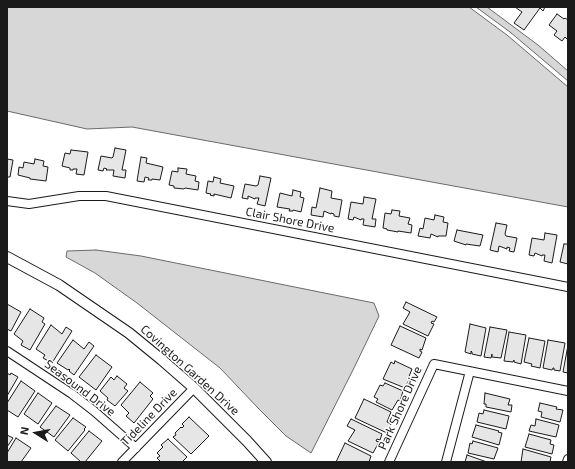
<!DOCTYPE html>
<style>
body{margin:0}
#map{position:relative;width:575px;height:469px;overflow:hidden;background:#fff;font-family:"Exo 2",sans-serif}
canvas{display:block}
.frame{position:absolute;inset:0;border:8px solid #1a1a1a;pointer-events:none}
.north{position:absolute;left:16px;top:413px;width:40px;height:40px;-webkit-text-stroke:3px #fff;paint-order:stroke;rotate:281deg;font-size:11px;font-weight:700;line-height:16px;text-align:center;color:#1a1a1a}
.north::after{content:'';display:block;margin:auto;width:14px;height:18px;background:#1a1a1a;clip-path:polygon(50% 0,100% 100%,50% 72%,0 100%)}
</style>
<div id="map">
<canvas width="575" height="469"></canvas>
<div class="frame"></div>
<div class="north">N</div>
</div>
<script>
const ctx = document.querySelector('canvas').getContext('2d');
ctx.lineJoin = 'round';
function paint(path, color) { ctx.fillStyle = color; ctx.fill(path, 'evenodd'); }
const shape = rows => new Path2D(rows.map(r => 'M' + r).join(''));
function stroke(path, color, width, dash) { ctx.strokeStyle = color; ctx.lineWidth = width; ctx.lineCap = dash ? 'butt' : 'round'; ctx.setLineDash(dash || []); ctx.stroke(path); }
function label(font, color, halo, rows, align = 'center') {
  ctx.font = font + ' "Exo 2",sans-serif'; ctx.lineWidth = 3; ctx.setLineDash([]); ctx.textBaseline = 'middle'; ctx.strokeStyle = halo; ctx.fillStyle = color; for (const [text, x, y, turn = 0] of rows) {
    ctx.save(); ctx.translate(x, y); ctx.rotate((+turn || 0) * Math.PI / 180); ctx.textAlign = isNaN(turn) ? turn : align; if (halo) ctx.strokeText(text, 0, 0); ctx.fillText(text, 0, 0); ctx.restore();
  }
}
const water = shape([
 [7,7,469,7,507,35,568,87,568,207,132,127,87,129,7,111,7,7],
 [476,7,487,7,538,45,568,71,568,81,510,32,476,7],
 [96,250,141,256,374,303,379,316,353,370,311,453,286,436,258,408,220,368,137,303,95,273,66,257,67,251,96,250]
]);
paint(water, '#d7d7d7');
stroke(water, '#6a6a6a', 1);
const building = shape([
 [515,7,545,7,543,11,540,8,524,30,514,23,522,12,515,7],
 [557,14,564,19,565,18,568,20,568,40,565,37,562,41,554,35,557,31,549,25,557,14],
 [115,148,126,150,122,170,126,170,125,178,113,176,114,170,106,170,107,169,104,168,103,171,98,170,101,156,112,158,113,157,115,148],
 [71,150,88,152,84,175,76,174,77,169,73,169,73,170,70,170,70,168,62,166,65,153,70,154,71,150],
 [141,157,147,158,146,163,163,167,160,180,152,179,152,180,148,180,149,178,145,177,144,182,137,181,141,157],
 [7,159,13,160,10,177,7,177,7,159],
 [35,159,44,161,43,166,48,167,46,181,30,179,30,178,18,175,19,167,23,168,24,162,34,164,35,159],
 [178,168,187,169,186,174,196,176,195,181,199,182,198,190,185,188,184,189,174,188,174,186,169,185,172,171,178,172,178,168],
 [260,176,271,178,265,206,257,204,259,198,255,198,255,199,248,196,248,199,242,198,245,184,256,186,258,185,260,176],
 [214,177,221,179,220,183,234,186,231,198,214,194,214,196,210,195,211,194,206,193,208,181,213,182,214,177],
 [320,188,332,191,331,198,342,200,339,217,334,216,334,214,331,213,331,214,324,211,323,217,311,215,312,207,316,208,320,188],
 [293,190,301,192,300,197,304,198,301,212,293,210,293,211,289,211,290,209,277,207,280,193,292,196,293,190],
 [364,197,376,199,372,219,376,219,375,227,363,225,364,219,361,219,361,220,354,217,353,220,348,219,351,202,363,204,364,197],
 [392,210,400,211,399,216,410,218,408,224,412,225,411,233,398,231,398,232,387,230,387,229,383,228,385,213,391,214,392,210],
 [435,215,444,217,443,222,448,223,446,236,438,236,438,237,431,234,430,238,418,236,420,228,423,229,425,218,434,220,435,215],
 [496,223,507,225,505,234,506,236,517,238,514,252,509,251,510,248,507,247,507,249,499,246,498,252,490,250,496,223],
 [457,230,483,235,480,246,466,244,466,245,454,241,457,230],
 [545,233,557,235,552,263,544,261,545,255,542,255,542,256,535,253,534,256,529,255,532,238,544,240,545,233],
 [564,244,568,244,568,264,560,262,564,244],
 [406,302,437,317,434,322,432,321,431,323,434,324,428,336,403,324,410,312,403,308,406,302],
 [7,304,21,312,11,331,7,329,7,304],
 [30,309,44,318,42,322,45,324,30,350,21,345,23,341,14,334,30,309],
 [470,324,486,328,481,356,472,354,472,352,471,351,471,354,465,352,470,324],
 [51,325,62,334,66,327,72,331,52,363,43,358,45,355,36,349,51,325],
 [400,326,426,338,422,350,420,349,420,351,422,352,419,358,391,345,400,326],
 [490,327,507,330,501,358,492,357,492,354,491,358,484,357,490,327],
 [509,332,526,335,521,364,514,362,514,360,513,362,504,361,509,332],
 [529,338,545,341,540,368,531,366,532,364,524,362,529,338],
 [73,340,84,349,89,342,94,346,74,375,69,371,70,370,69,369,68,370,57,363,73,340],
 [548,340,565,343,560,371,554,370,554,368,553,368,552,370,543,368,548,340],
 [568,345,568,373,563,372,568,345],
 [96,355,112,367,96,390,79,377,96,355],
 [395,361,412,369,408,379,409,380,405,388,383,379,391,362,394,364,395,361],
 [7,373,10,375,11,373,18,377,7,396,7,373],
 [117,376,127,384,124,388,128,391,115,406,107,400,108,398,100,391,111,377,114,380,117,376],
 [21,381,35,391,18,417,7,410,7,403,21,381],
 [140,382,153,393,150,396,153,399,134,423,126,416,129,413,121,405,140,382],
 [385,383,403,391,400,401,398,400,392,410,376,402,378,399,374,397,380,385,383,386,385,383],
 [38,393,52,403,38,424,24,414,38,393],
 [485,393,510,399,508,405,512,405,511,412,486,407,486,404,484,404,485,393],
 [364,399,391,412,387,422,391,424,387,433,355,418,364,399],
 [540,403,557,407,556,409,563,410,560,422,541,417,542,412,538,411,540,403],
 [56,406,70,415,54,437,40,427,56,406],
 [484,410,509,416,506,429,477,422,479,413,483,414,484,410],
 [189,417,209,436,191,454,173,437,176,435,175,433,181,427,182,428,184,426,182,424,189,417],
 [73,418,86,427,84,429,85,430,68,451,55,440,73,418],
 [351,419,382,434,380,440,377,439,376,441,379,442,373,453,348,441,355,430,347,426,351,419],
 [536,419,559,425,556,437,529,431,531,425,535,426,536,419],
 [476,425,499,431,498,432,502,433,499,445,472,437,476,425],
 [89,431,102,441,85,462,81,462,71,453,89,431],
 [529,434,551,440,550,444,554,445,552,454,525,447,529,434],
 [7,435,13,438,7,447,7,435],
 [16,438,31,448,21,462,7,462,7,453,16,438],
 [168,439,187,457,182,462,161,462,157,458,160,456,157,453,163,447,161,445,168,439],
 [473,441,498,448,494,459,468,453,470,443,472,444,473,441],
 [345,443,371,456,369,462,336,462,345,443],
 [523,449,551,457,550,462,521,462,523,449],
 [467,455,487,462,465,462,467,455]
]);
paint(building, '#e6e6e6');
stroke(building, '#1a1a1a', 1);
const minor = shape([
 [7,201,29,204,79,196,106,196,568,287],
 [7,351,72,394,94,411,136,448],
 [122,462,194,388],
 [389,462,434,364,568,391],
 [446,462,470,371],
 [567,462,568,459]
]);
const tertiary = shape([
 [7,257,59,285,129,333,162,360,194,388,247,441,266,462]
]);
stroke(minor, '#1a1a1a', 10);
stroke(tertiary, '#1a1a1a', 12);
stroke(minor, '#fff', 8);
stroke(tertiary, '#fff', 10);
label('12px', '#1a1a1a', '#fff', [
 ["Clair Shore Drive",290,220,11],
 ["Covington Garden Drive",190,370,42],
 ["Seasound Drive",80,388,37],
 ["Park Shore Drive",400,408,-66],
 ["Tideline Drive",149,417,-46]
]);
</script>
